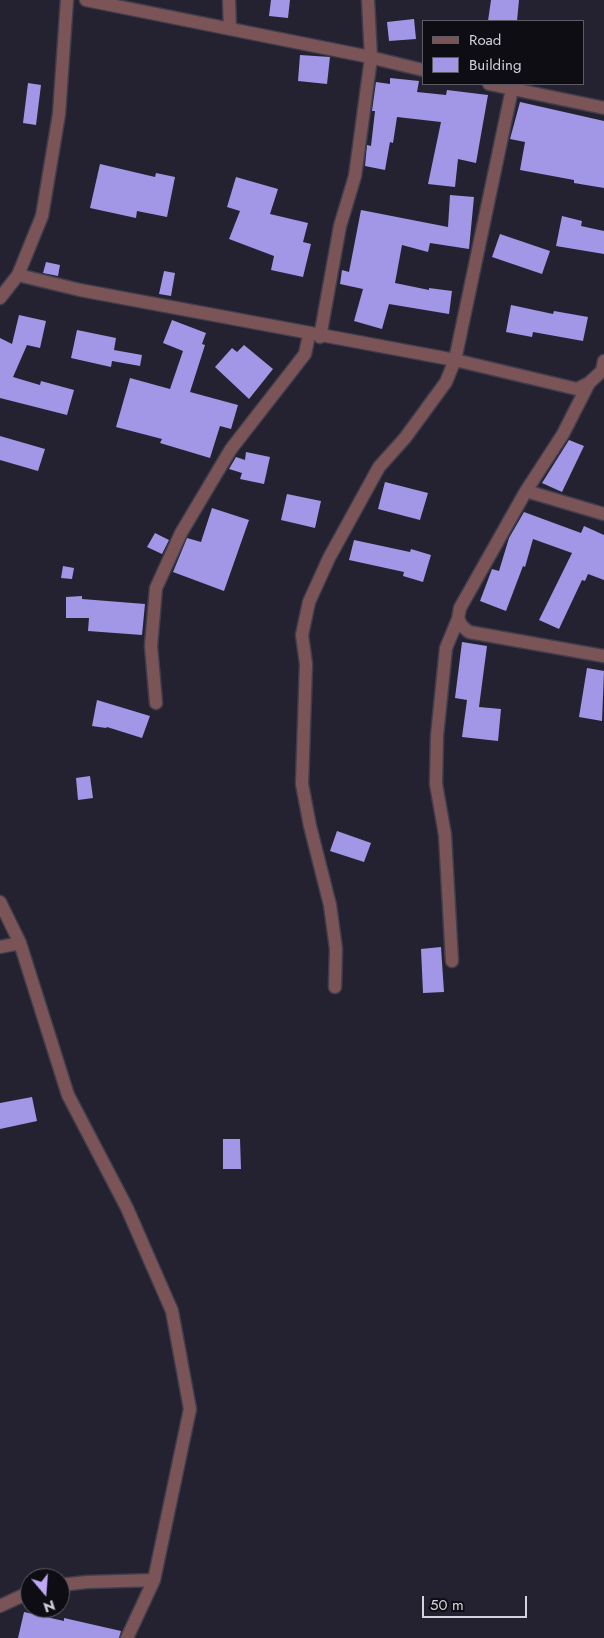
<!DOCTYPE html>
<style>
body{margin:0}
#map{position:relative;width:604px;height:1638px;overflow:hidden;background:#242230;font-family:Jost,sans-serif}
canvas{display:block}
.legend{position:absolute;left:422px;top:20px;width:162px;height:65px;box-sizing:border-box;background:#0d0d13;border:1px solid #5d5c64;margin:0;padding:6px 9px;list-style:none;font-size:15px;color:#d4d3dd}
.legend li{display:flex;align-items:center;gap:10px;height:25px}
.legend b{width:25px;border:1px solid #5d5c64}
.north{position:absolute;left:20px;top:1568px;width:50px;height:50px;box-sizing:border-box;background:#0d0d13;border:1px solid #5d5c64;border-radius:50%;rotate:162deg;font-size:14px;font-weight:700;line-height:20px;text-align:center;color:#d4d3dd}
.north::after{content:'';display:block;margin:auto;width:18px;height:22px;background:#bfa9f4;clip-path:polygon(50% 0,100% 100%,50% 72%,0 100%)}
.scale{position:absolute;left:422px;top:1596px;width:105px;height:22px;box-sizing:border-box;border:2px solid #d4d3dd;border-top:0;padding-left:6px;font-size:15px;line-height:18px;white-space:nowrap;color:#d4d3dd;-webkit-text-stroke:4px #0d0d13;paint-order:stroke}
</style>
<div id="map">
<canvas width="604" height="1638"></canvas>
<ul class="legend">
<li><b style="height:6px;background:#7b5457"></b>Road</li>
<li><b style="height:14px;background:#a296e7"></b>Building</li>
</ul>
<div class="north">N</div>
<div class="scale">50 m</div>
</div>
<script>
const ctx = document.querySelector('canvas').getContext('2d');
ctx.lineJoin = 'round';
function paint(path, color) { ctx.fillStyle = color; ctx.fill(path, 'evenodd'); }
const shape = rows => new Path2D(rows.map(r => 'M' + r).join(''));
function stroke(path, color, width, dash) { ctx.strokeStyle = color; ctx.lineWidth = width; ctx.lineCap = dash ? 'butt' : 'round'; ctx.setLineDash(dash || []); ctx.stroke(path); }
paint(shape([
 [271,0,290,0,288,18,269,16],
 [491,0,519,0,517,21,488,21],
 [414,19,416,39,389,41,387,22],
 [300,55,330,57,327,84,298,81],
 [390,78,419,81,417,92,446,95,447,90,488,95,476,163,458,159,455,187,428,184,441,122,397,117,393,143,390,142,385,170,365,166,367,145,371,146,375,111,372,111,376,82,390,84],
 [28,83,41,85,36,125,23,123],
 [520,102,604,121,604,188,574,183,574,180,520,170,525,142,510,139],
 [100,164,155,177,156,173,175,177,167,217,137,211,136,218,90,208],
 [236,177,278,189,270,214,308,223,303,242,311,244,303,277,271,270,274,256,229,239,240,211,227,207],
 [450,195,474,197,469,249,430,243,428,252,402,245,395,283,429,290,429,288,452,291,449,314,389,304,382,329,354,321,363,289,340,284,342,270,349,272,361,210,448,227],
 [562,216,582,221,581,226,604,231,604,254,556,246],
 [500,234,550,251,542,274,492,257],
 [46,262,60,265,58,276,43,273],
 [164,271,175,273,171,296,159,294],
 [511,305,553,314,554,311,588,317,583,341,533,332,532,337,506,332],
 [19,315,46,321,40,348,27,345,13,377,40,385,41,381,74,390,67,415,0,398,0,338,12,344],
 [172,320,206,333,202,344,205,345,190,392,238,405,231,429,220,426,210,458,160,443,162,439,116,427,130,378,170,389,183,351,163,343],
 [77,330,116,338,114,350,142,355,140,366,112,361,111,367,71,358],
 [244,345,273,369,249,399,215,367,232,348,237,352],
 [0,436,45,449,38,471,0,460],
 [569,440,584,446,562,492,542,483],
 [246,452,270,457,264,484,240,479,242,473,229,469,236,457,245,460],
 [385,482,428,493,420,520,378,509],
 [287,494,321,501,315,528,281,520],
 [212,508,249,520,224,591,173,572,187,538,201,542],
 [524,512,581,533,584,526,604,535,604,580,588,574,585,581,582,580,559,629,539,620,572,553,533,539,525,567,523,566,506,611,480,601,492,569,499,571,509,538],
 [155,533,169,540,162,554,147,547],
 [354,540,410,552,411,549,431,555,423,582,403,576,404,572,349,560],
 [63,566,74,568,72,579,61,578],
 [82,596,82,599,145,604,142,635,88,631,89,618,66,618,66,597],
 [462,642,487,646,479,707,501,709,498,741,462,737,467,700,455,698],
 [587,668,604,671,602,721,579,717],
 [97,700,150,716,142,738,107,727,106,728,92,726],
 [90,776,93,798,78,800,76,778],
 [337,831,371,843,364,862,330,851],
 [441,947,444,992,423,993,421,949],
 [32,1097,37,1121,0,1129,0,1103],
 [223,1139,240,1139,241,1169,223,1169],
 [24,1612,64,1621,64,1618,121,1631,119,1638,18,1638]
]), '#a296e7');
const street = shape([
 [86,0,365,56,423,70],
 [229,0,230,29],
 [489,84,604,108],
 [18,275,80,290,455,360,577,389,589,383,602,371,604,361],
 [0,298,18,275,42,216,59,114,67,0],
 [320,337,340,226,355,176,371,58,368,0],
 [589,383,563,434,526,491,460,608,458,619,462,626,469,632,604,656],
 [526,491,604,514],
 [156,703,151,646,156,588,181,533,231,449,305,354,309,335],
 [0,902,20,943,68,1095,127,1208,172,1311,190,1409,154,1580,127,1638],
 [0,947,20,943],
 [452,961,445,835,436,784,437,736,446,648,458,619],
 [335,987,336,949,330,905,310,826,302,784,306,664,302,635,309,602,329,558,379,467,405,438,446,382,455,360,512,89],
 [60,1585,87,1582,154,1580],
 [0,1606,30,1592]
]);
stroke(street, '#403e4c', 15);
stroke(street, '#7b5457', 12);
</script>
